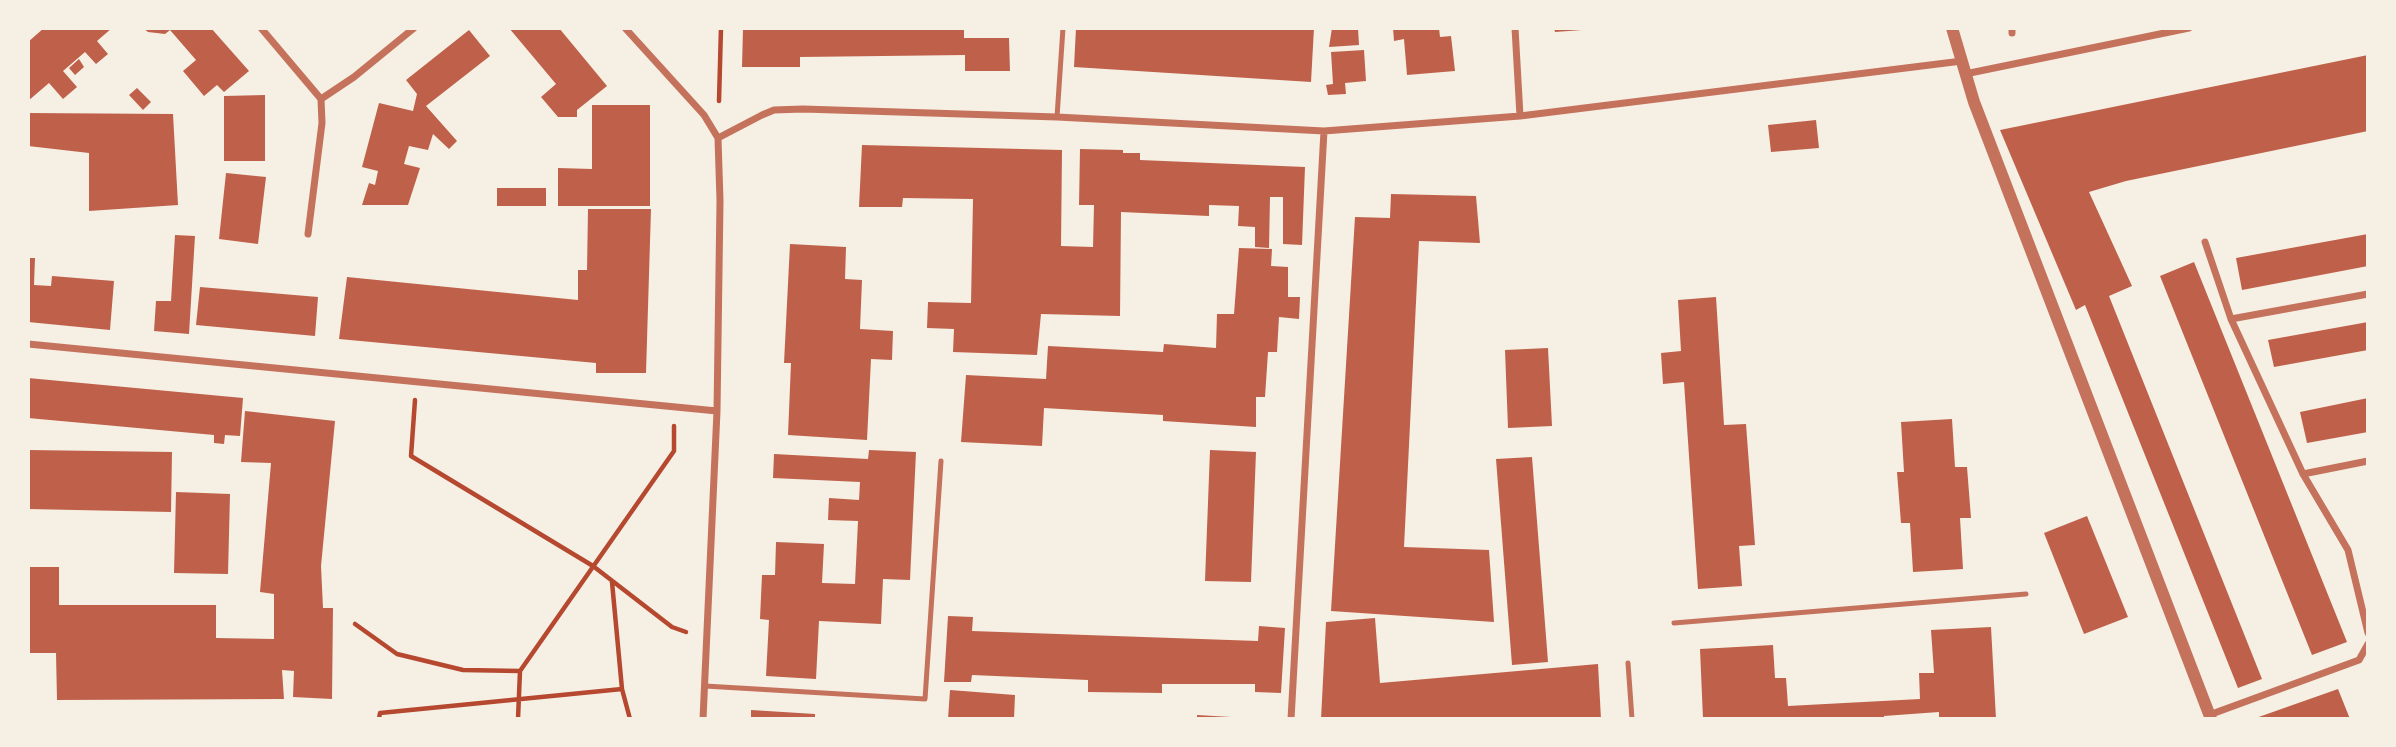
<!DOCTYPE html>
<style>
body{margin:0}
#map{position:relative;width:2396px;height:747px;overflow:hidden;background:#f6efe4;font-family:"Public Sans",sans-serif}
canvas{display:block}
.frame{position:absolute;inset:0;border:30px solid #f6efe4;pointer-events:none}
</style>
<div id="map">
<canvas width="2396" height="747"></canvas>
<div class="frame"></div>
</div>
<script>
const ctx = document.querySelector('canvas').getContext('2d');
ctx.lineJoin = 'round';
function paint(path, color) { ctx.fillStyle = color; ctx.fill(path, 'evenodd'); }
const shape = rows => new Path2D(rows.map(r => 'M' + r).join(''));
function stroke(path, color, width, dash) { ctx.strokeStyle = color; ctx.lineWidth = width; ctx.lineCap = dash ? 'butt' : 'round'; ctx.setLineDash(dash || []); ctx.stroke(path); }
paint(shape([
 [44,28,112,28,97,41,108,54,96,64,85,52,63,71,77,87,63,99,49,83,28,101,28,42],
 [143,28,211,28,249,71,224,92,217,85,204,96,183,71,196,60,170,30,165,34,148,32],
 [509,28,559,28,607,86,577,110,577,117,558,117,541,97,556,84],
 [743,28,964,28,964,38,1009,38,1010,71,965,71,965,55,800,57,800,67,742,67],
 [1076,28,1314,28,1311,82,1074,67],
 [1332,28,1358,28,1359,45,1329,47],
 [1393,28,1439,28,1440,37,1451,36,1455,71,1407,75,1404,39,1394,41],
 [1554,28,1582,28,1582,30,1555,32],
 [469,30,490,56,426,106,457,141,449,149,433,134,428,150,409,146,404,164,420,168,408,205,362,205,369,183,375,185,378,171,362,167,379,103,413,111,417,94,406,80],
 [1364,50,1366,81,1345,83,1346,94,1328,95,1326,85,1333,84,1331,52],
 [2368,55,2368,131,2126,181,2089,192,2132,286,2109,296,2262,679,2238,688,2085,305,2076,310,2000,130],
 [79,59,84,67,75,75,69,68],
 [137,88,151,102,143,110,129,95],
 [265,95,265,161,224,161,224,96],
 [592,105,650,105,650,206,558,206,558,168,592,169],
 [28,113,173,114,178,205,89,211,89,153,28,146],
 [1816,120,1819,148,1771,152,1768,125],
 [862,145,1062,150,1061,246,1093,247,1094,205,1079,205,1080,149,1123,150,1123,153,1140,153,1140,160,1305,167,1302,245,1283,244,1283,197,1270,197,1269,248,1255,247,1255,227,1238,226,1239,206,1209,205,1209,216,1121,212,1120,316,1041,314,1037,355,953,352,954,329,927,328,928,302,971,303,973,199,903,198,902,207,859,207],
 [226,173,266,177,258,244,219,239],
 [497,188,546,188,546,206,497,206],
 [1391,194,1476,196,1480,243,1419,241,1404,547,1489,550,1494,622,1331,611,1355,217,1390,218],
 [588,209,651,209,646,373,596,373,596,363,339,339,347,277,578,300,578,270,587,270],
 [2368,234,2368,266,2242,290,2236,258],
 [175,235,195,236,189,334,154,331,156,301,171,301],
 [790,244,846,247,845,279,862,280,860,329,893,331,892,360,871,359,867,440,788,435,791,363,784,363],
 [1239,248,1272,249,1271,266,1288,267,1288,297,1300,297,1299,319,1279,317,1277,352,1268,352,1265,397,1256,397,1256,427,1163,421,1163,415,1044,408,1042,446,961,442,966,375,1046,379,1048,346,1163,352,1164,344,1216,348,1217,314,1234,314],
 [28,258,35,258,34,285,51,286,52,276,114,281,110,330,28,322],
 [2194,262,2347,642,2312,655,2160,276],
 [200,287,318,297,315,336,196,325],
 [1716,297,1724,425,1746,424,1755,545,1739,546,1742,586,1698,589,1684,382,1663,384,1661,353,1681,351,1678,300],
 [2368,322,2368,350,2274,367,2268,340],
 [1548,348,1552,426,1508,428,1505,350],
 [28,378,243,398,240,436,225,435,224,444,214,443,214,435,28,418],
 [2368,398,2368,432,2307,443,2300,412],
 [245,411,335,421,321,566,323,608,333,608,332,699,293,697,294,671,282,670,284,699,57,700,56,653,28,653,28,567,59,567,59,605,216,605,216,638,274,639,274,594,260,592,271,463,241,462],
 [1952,419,1955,467,1967,467,1971,518,1960,518,1963,569,1913,572,1910,523,1901,523,1897,472,1904,472,1901,422],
 [28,450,172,452,171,512,28,509],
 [869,450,916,452,910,580,883,579,881,624,819,621,816,679,766,676,769,620,760,619,762,575,775,575,776,542,824,544,822,583,855,584,858,521,828,520,829,498,859,500,860,482,773,478,774,454,868,459],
 [1210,450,1256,452,1251,582,1205,581],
 [1532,457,1548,662,1512,665,1496,459],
 [176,492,230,494,228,574,174,573],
 [2087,516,2128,617,2084,634,2044,533],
 [948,616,973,617,972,631,1258,641,1259,626,1285,628,1281,693,1255,692,1255,684,1162,684,1162,693,1088,692,1088,680,972,675,971,682,944,682],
 [1375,618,1380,683,1598,664,1601,719,1321,719,1326,622],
 [1991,627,1996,719,1939,719,1939,712,1884,716,1884,719,1703,719,1700,649,1773,645,1775,678,1786,678,1788,706,1920,699,1919,673,1934,673,1931,630],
 [2338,689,2350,719,2253,719],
 [950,690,1015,695,1014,719,948,719],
 [751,710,815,714,815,719,751,719],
 [1197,715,1231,717,1231,719,1197,719]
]), '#bf614a');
stroke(shape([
 [719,101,721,28],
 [415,400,411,456,593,566,672,627,686,632],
 [612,582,622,689,630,719],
 [355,624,397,654,463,670,520,671],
 [379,719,380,713,622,689],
 [518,719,520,671,674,451,674,426]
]), '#b5482f', 4.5);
stroke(shape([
 [1057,117,1063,28],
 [1674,623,2026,594],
 [1628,663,1632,719],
 [705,686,925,699,941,461]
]), '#c5725c', 5);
stroke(shape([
 [261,28,321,99,354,77,414,28],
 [625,28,704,115,718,138,720,201,717,411,703,719],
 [1515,28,1520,116],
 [2012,28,2012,33],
 [1965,74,2189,28],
 [718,138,762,115,774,110,803,109,1057,117,1324,131,1520,116,1962,61],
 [308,234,322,123,321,99],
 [2205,242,2231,319,2303,474,2348,550,2368,633],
 [2231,319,2368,294],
 [28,344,717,411],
 [2303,474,2368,461],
 [2209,715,2359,660,2368,644],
 [1291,719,1324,131]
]), '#c5725c', 7);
stroke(shape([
 [1952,28,1974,102,2211,719]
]), '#c5725c', 12);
</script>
